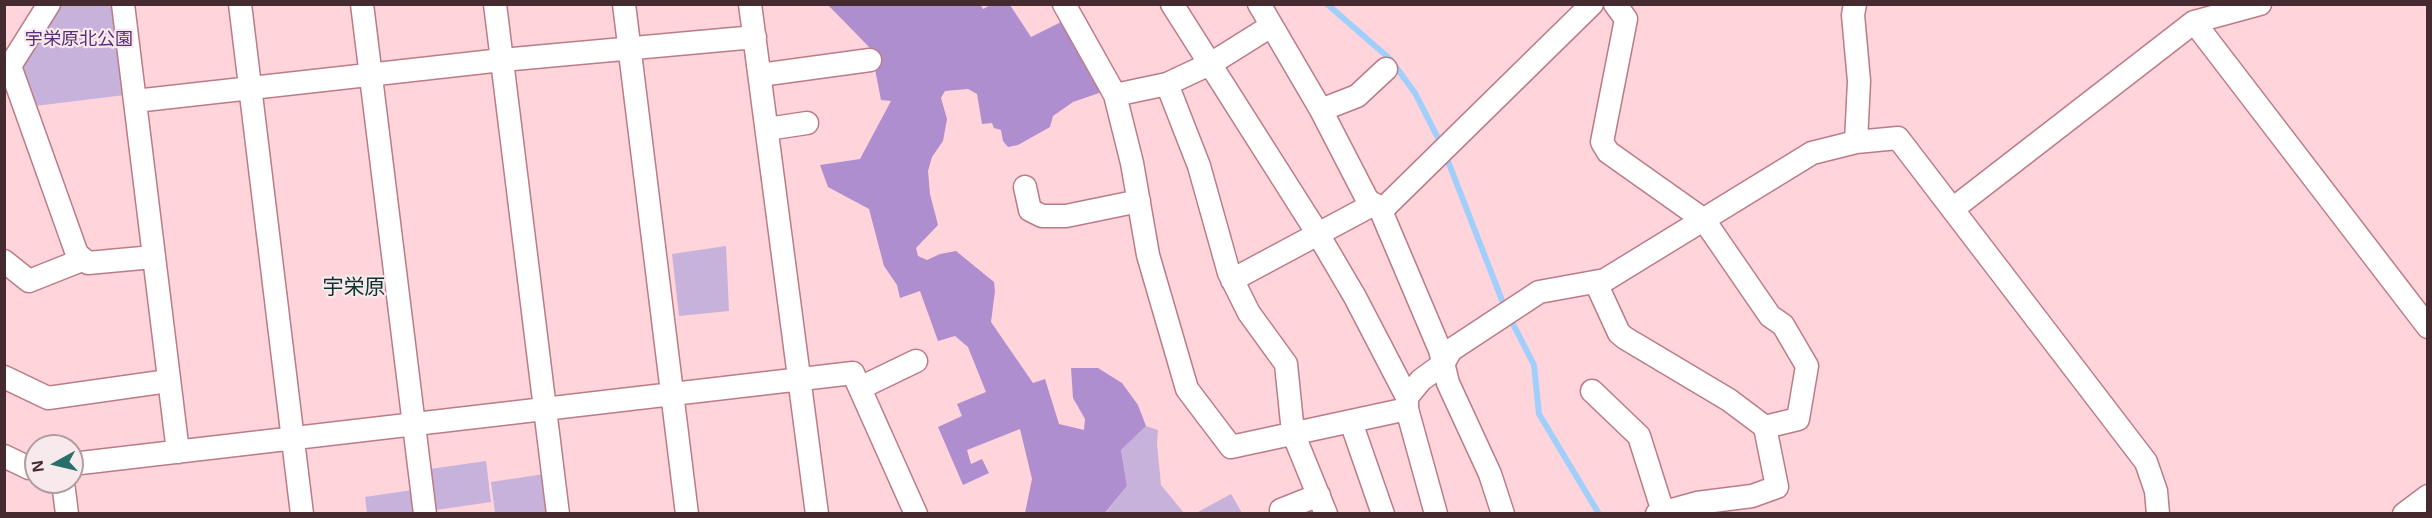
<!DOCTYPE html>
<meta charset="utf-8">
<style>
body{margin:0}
#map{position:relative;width:2432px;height:518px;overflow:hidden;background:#ffd4db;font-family:Helvetica,sans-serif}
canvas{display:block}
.frame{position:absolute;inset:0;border:6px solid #452a2f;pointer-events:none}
.north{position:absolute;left:24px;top:434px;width:60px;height:60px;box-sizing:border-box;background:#f8eaec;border:2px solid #b09da0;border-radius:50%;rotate:262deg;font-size:16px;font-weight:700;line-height:24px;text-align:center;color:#452a2f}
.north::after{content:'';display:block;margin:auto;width:21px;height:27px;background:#27706a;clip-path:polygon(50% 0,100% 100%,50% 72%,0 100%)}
</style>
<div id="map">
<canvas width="2432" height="518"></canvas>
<div class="frame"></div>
<div class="north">N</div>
</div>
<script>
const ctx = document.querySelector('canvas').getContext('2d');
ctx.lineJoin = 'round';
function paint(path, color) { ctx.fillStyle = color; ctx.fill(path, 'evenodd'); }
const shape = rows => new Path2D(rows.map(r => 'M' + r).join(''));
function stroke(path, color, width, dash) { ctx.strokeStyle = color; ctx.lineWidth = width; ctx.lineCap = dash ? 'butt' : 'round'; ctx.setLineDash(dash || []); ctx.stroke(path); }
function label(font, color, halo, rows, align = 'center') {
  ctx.font = font + ' Helvetica,"Noto Sans JP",sans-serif'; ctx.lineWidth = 4.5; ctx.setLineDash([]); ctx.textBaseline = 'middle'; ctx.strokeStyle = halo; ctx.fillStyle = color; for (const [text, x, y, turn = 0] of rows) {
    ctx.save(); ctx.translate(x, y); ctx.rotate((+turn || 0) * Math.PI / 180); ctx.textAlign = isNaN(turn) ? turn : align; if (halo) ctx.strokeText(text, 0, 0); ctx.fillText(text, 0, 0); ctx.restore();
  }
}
paint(shape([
 [59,5,114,5,125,95,35,106,24,76,24,58],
 [726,246,729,311,679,316,672,254],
 [1146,426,1158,430,1157,444,1161,485,1184,513,1105,514,1127,486,1121,450],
 [486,461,491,502,436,510,430,469],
 [544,474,549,513,495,513,491,482],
 [412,490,415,513,367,513,365,497],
 [1231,494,1242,513,1196,513]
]), '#c7b2dc');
paint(shape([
 [980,4,983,9,991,5,1010,5,1031,37,1067,19,1105,91,1073,102,1053,116,1050,127,1018,145,1008,147,1003,141,1001,130,994,128,992,123,982,124,977,94,968,89,945,91,941,98,947,119,943,141,932,157,928,171,930,194,938,225,916,248,918,256,927,260,940,254,956,251,994,282,995,291,991,322,1033,383,1045,379,1059,424,1084,430,1085,419,1073,398,1071,368,1098,368,1122,383,1138,405,1146,426,1121,450,1127,486,1105,513,1025,513,1032,479,1020,429,967,450,971,464,982,459,989,473,963,485,938,427,962,416,957,404,986,392,968,347,955,336,938,341,920,291,900,298,897,285,884,266,869,209,828,187,820,165,860,159,891,101,881,100,871,49,828,5]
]), '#af8ecf');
stroke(shape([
 [1327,4,1390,59,1415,93,1441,144],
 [1446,156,1505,308],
 [1510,318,1534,365,1539,414,1599,514]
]), '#a0cffb', 6);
const minor = shape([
 [49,4,10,66,77,254,88,263,153,257],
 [123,4,178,452],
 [240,4,302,514],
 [362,4,425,514],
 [495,4,558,514],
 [624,4,687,514],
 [750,4,817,514],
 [1064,4,1115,95],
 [1172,4,1318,234,1355,297,1407,397],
 [1259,4,1321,110,1367,199,1381,211,1440,350,1448,383,1490,474,1503,514],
 [1615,4,1626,19,1602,142,1608,152,1704,220,1770,316,1783,325,1807,366,1798,419,1765,427,1777,487,1752,496,1697,503,1657,514],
 [1855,4,1853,15,1859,81,1856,142],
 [2194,22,2428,327],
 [1271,26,1212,63,1167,84,1115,95,1132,163,1148,255,1187,389,1231,447,1407,409],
 [760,75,870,60],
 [1167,84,1199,166,1229,273,1249,313,1286,364,1293,433,1326,514],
 [135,101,502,60,755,37],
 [1321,110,1357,96,1386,69],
 [767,129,807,123],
 [1025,187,1030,210,1042,216,1066,216,1139,201],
 [1954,208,2194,22,2260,4],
 [1381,211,1592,4],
 [4,261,29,281,82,260],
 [1232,280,1374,204],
 [1596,283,1619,333,1625,338,1729,400,1765,427],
 [4,377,48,398,168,381],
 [860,388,916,361],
 [1592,391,1639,436,1663,512],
 [1351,422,1383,514],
 [4,456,29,468,36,467],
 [72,464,853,373,916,514],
 [63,482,67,514],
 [1283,514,1281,510,1319,495],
 [1436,514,1407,409,1407,397,1421,380,1443,364,1451,350,1539,292,1605,280,1812,153,1856,142,1898,138,2146,462,2156,491,2158,514],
 [2404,514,2428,496]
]);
stroke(minor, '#bb7b87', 25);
stroke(minor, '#fff', 22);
label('18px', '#572c79', '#f8eaec', [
 ["宇栄原北公園",79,40]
]);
label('21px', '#0f322f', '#f8eaec', [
 ["宇栄原",354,288]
]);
</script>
